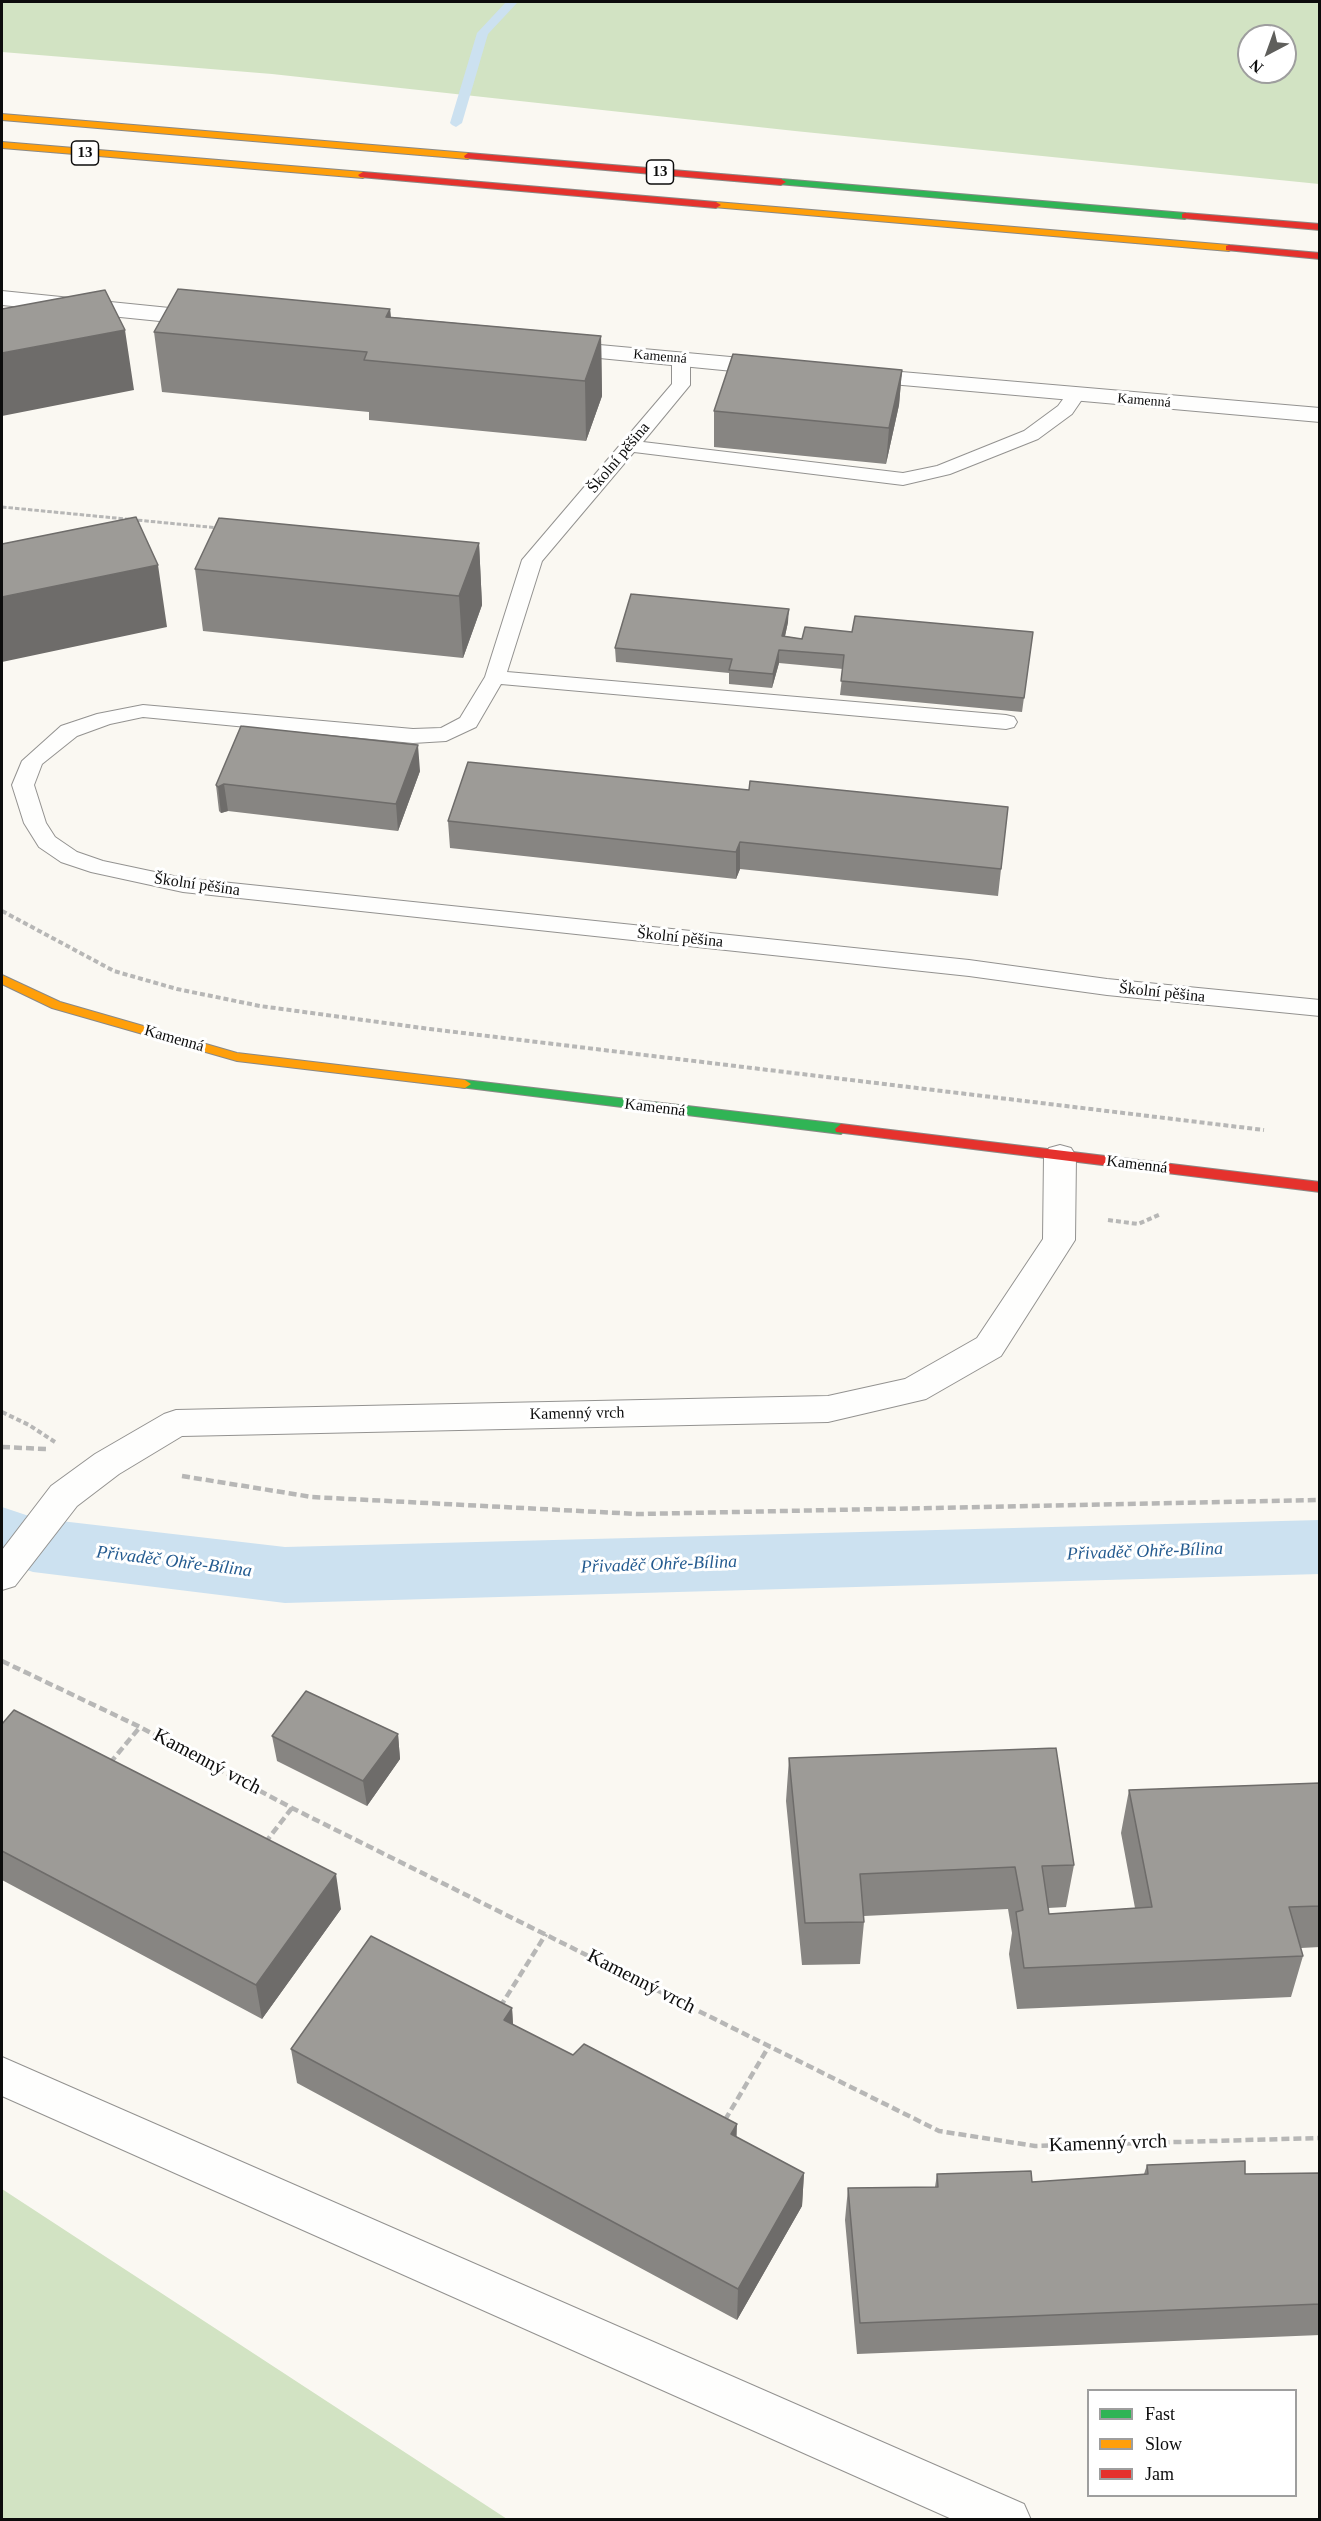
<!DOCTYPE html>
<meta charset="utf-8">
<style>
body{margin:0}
#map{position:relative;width:1321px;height:2521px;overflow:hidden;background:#faf8f2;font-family:Georgia,serif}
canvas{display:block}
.frame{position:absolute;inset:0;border:3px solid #0c0c0c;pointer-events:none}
.legend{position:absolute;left:1087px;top:2389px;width:210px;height:108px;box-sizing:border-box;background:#fff;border:2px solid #9e9e9e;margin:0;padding:8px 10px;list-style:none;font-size:18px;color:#0c0c0c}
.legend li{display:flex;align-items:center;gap:12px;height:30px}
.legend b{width:30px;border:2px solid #9e9e9e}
.north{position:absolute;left:1237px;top:24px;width:60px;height:60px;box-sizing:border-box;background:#fff;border:2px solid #9e9e9e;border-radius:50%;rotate:221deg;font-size:16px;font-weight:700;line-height:24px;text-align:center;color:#0c0c0c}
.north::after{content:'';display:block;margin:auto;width:21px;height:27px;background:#5f5f5c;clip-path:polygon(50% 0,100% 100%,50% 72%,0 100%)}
</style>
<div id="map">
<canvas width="1321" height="2521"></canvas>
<div class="frame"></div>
<ul class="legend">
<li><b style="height:8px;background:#30b455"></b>Fast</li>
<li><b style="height:8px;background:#ff9f0a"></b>Slow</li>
<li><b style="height:8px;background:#e5322d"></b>Jam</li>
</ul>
<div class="north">N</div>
</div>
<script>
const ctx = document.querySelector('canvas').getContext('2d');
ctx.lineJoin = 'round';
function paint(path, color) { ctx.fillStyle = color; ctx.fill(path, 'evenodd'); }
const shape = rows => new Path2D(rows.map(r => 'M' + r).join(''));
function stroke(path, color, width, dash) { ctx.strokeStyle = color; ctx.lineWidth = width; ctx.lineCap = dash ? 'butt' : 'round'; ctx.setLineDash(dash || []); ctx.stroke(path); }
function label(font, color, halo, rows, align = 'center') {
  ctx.font = font + ' Georgia,serif'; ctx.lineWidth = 6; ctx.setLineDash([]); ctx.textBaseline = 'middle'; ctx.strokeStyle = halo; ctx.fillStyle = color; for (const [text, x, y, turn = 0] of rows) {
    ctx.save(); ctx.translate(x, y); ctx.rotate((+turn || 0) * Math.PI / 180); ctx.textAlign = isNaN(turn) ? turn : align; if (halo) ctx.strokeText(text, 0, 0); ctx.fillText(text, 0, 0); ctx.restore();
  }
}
paint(shape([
 [2,2,1319,2,1319,184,795,131,272,74,2,52],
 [1249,36,1285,36,1285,72,1249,72],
 [2,2189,507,2519,2,2519]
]), '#d2e3c3');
paint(shape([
 [506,2,518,2,488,34,462,123,456,127,452,125,450,123,477,33,506,2]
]), '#cce1f0');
paint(shape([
 [2,1507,35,1518,285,1547,1320,1520,1320,1574,285,1603,33,1572,9,1564,2,1562,2,1507]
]), '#cce1f0');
const lane = shape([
 [681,353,688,355,690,359,690,385,643,442,903,473,937,466,1024,431,1058,406,1069,391,1083,391,1085,395,1072,414,1038,439,950,474,903,485,634,452,542,561,507,672,1006,715,1014,717,1017,722,1014,727,1006,729,501,684,476,727,446,741,413,743,143,717,110,724,77,736,42,764,34,785,46,823,55,837,77,852,103,861,183,878,969,960,1107,979,1320,1000,1320,1016,1107,995,969,976,183,892,91,872,61,862,39,847,24,823,12,785,22,761,61,726,97,714,143,705,413,729,441,728,460,718,485,677,522,560,672,384,672,359,674,355,681,353]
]);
const street = shape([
 [2,291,209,312,217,314,221,319,217,324,209,326,2,305,2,291],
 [556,341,774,361,782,363,786,368,782,373,774,375,548,353,544,348,548,343,556,341],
 [855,368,1320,408,1320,422,846,380,843,375,846,370,855,368],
 [1060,1145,1071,1148,1076,1156,1075,1240,1001,1356,926,1399,828,1422,182,1436,119,1474,77,1506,15,1586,2,1590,2,1550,51,1486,95,1454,164,1414,176,1410,828,1396,905,1379,977,1338,1043,1239,1044,1156,1049,1148,1060,1145],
 [2,2057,1024,2504,1031,2520,954,2520,2,2096,2,2057]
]);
const fast = shape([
 [781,179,1185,213,1190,216,1185,219,778,184,778,180,781,179],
 [465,1080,841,1124,847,1129,841,1134,460,1087,459,1084,460,1081,465,1080]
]);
const slow = shape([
 [2,114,468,153,472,156,468,159,2,120,2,114],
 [2,142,363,172,368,175,363,178,2,148,2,142],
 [716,202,1229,245,1234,248,1229,251,713,207,713,203,716,202],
 [2,975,60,1002,237,1053,465,1080,471,1084,465,1088,237,1061,52,1008,2,984,2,975]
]);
const jam = shape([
 [468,153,781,179,786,182,781,185,465,158,464,156,468,153],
 [363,172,716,202,721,205,716,208,360,177,358,175,363,172],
 [1185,213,1320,224,1320,230,1182,218,1182,214,1185,213],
 [1229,245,1320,253,1320,259,1226,250,1226,246,1229,245],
 [841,1124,1320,1182,1320,1192,836,1132,835,1129,841,1124]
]);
stroke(lane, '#939290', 2);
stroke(street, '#939290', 2);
stroke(fast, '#8a8986', 2);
stroke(slow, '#8a8986', 2);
stroke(jam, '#8a8986', 2);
stroke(shape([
 [2,507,219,528]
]), '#b7b7b6', 3, [4.5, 2]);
stroke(shape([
 [2,911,114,971,177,989,260,1006,430,1029,1264,1130],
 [1108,1220,1138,1224,1161,1214],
 [2,1412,29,1425,55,1442]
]), '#b7b7b6', 4, [5, 3]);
stroke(shape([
 [2,1447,46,1449],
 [182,1476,312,1497,638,1514,1320,1500],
 [2,1661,140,1727,292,1808,939,2131,1035,2146,1320,2138],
 [110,1763,140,1727],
 [265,1843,292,1808],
 [500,2007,546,1934],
 [725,2120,769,2046]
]), '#b7b7b6', 4.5, [8, 4]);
paint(lane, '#fefefd');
paint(street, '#fefefd');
paint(fast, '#30b455');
paint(slow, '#ff9f0a');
paint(jam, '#e5322d');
paint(shape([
 [390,309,391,317,601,336,602,396,586,441,369,420,369,412,162,392,154,332],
 [902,370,899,405,886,464,714,447,714,411],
 [479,543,482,605,463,658,203,631,195,569],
 [788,622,785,636,802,639,852,632,1033,632,1022,712,840,695,843,669,779,663,772,688,729,684,729,673,616,662,615,648],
 [420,771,398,831,228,811,221,813,219,811,216,785],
 [749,790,1008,807,998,896,740,869,736,879,450,848,448,821],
 [2,1724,341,1909,262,2019,2,1880],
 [398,1734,400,1759,367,1806,277,1761,272,1736],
 [789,1758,1074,1865,1066,1907,1048,1908,1049,1914,1135,1908,1121,1833,1129,1790,1320,1783,1320,1947,1301,1948,1303,1956,1291,1997,1017,2009,1009,1954,1012,1933,1008,1909,864,1916,864,1922,860,1964,802,1965,786,1801],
 [512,2008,513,2025,737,2138,804,2173,802,2206,737,2320,297,2083,291,2049],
 [1147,2165,1245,2174,1320,2173,1320,2335,857,2354,845,2220,848,2188,935,2187,937,2174,1032,2182,1144,2174]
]), '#878582');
paint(shape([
 [390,309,394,363,386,317],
 [125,330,134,390,2,416,2,353],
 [601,336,602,396,586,441,585,381],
 [902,370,899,405,886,464,889,428],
 [479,543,482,605,463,658,459,596],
 [158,565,167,627,2,662,2,597],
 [789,609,788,622,782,650,782,636],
 [779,650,779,663,772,688,773,674],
 [418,745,420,771,398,831,396,804],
 [224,784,228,811,221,813,218,787],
 [740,842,740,869,736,879,736,852],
 [398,1734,400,1759,367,1806,363,1781],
 [336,1874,341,1909,262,2019,256,1985],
 [512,2008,514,2041,504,2020],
 [737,2124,736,2156,731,2134],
 [804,2173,802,2206,737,2320,738,2289]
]), '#6e6c6a');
const building = shape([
 [178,289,390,309,386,317,601,336,585,381,364,360,367,352,154,332,178,289],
 [105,290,125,330,2,353,2,309,105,290],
 [733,354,902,370,889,428,714,411,733,354],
 [136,517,158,565,2,597,2,544,136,517],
 [219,518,479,543,459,596,195,569,219,518],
 [631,594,789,609,782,636,802,639,805,627,852,632,855,616,1033,632,1024,698,841,681,844,655,779,650,773,674,729,670,732,659,615,648,631,594],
 [241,726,418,745,396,804,224,784,218,787,216,785,241,726],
 [468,762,749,790,750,781,1008,807,1001,869,740,842,736,852,448,821,468,762],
 [306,1691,398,1734,363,1781,272,1736,306,1691],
 [14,1710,336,1874,256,1985,2,1851,2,1724,14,1710],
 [1056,1748,1074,1865,1042,1866,1049,1914,1152,1907,1129,1790,1320,1783,1320,1906,1289,1907,1303,1956,1024,1968,1016,1912,1023,1910,1015,1867,860,1874,864,1922,805,1923,789,1758,1056,1748],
 [371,1936,512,2008,504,2020,573,2055,584,2044,737,2124,731,2134,804,2173,738,2289,291,2049,371,1936],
 [1245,2161,1245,2174,1320,2173,1320,2304,860,2323,848,2188,938,2187,937,2174,1031,2171,1032,2182,1148,2174,1147,2165,1245,2161]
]);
paint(building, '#9d9b97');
stroke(building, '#6e6c6a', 1.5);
label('14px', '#0c0c0c', '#fff', [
 ["Kamenná",660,357,5],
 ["Kamenná",1144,401,5]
]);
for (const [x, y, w] of [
 [85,153,27],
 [660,172,27]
]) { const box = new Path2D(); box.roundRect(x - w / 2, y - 12, w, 24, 4.5); ctx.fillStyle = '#fff'; ctx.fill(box); stroke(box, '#0c0c0c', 1.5); }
label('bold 15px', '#0c0c0c', null, [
 ["13",85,153],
 ["13",660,172]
]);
label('16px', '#0c0c0c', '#fff', [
 ["Školní pěšina",619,458,-50],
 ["Školní pěšina",197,885,8],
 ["Školní pěšina",680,938,6],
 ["Školní pěšina",1162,993,6],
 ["Kamenná",174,1039,16],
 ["Kamenná",655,1108,7],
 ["Kamenná",1137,1165,7],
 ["Kamenný vrch",577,1414,-1]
]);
label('italic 18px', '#245b90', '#fff', [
 ["Přivaděč Ohře-Bílina",1145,1552,-2],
 ["Přivaděč Ohře-Bílina",174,1562,7],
 ["Přivaděč Ohře-Bílina",659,1565,-2]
]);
label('20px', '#0c0c0c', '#fff', [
 ["Kamenný vrch",207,1762,28],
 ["Kamenný vrch",641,1982,27],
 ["Kamenný vrch",1108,2144,-2]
]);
</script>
